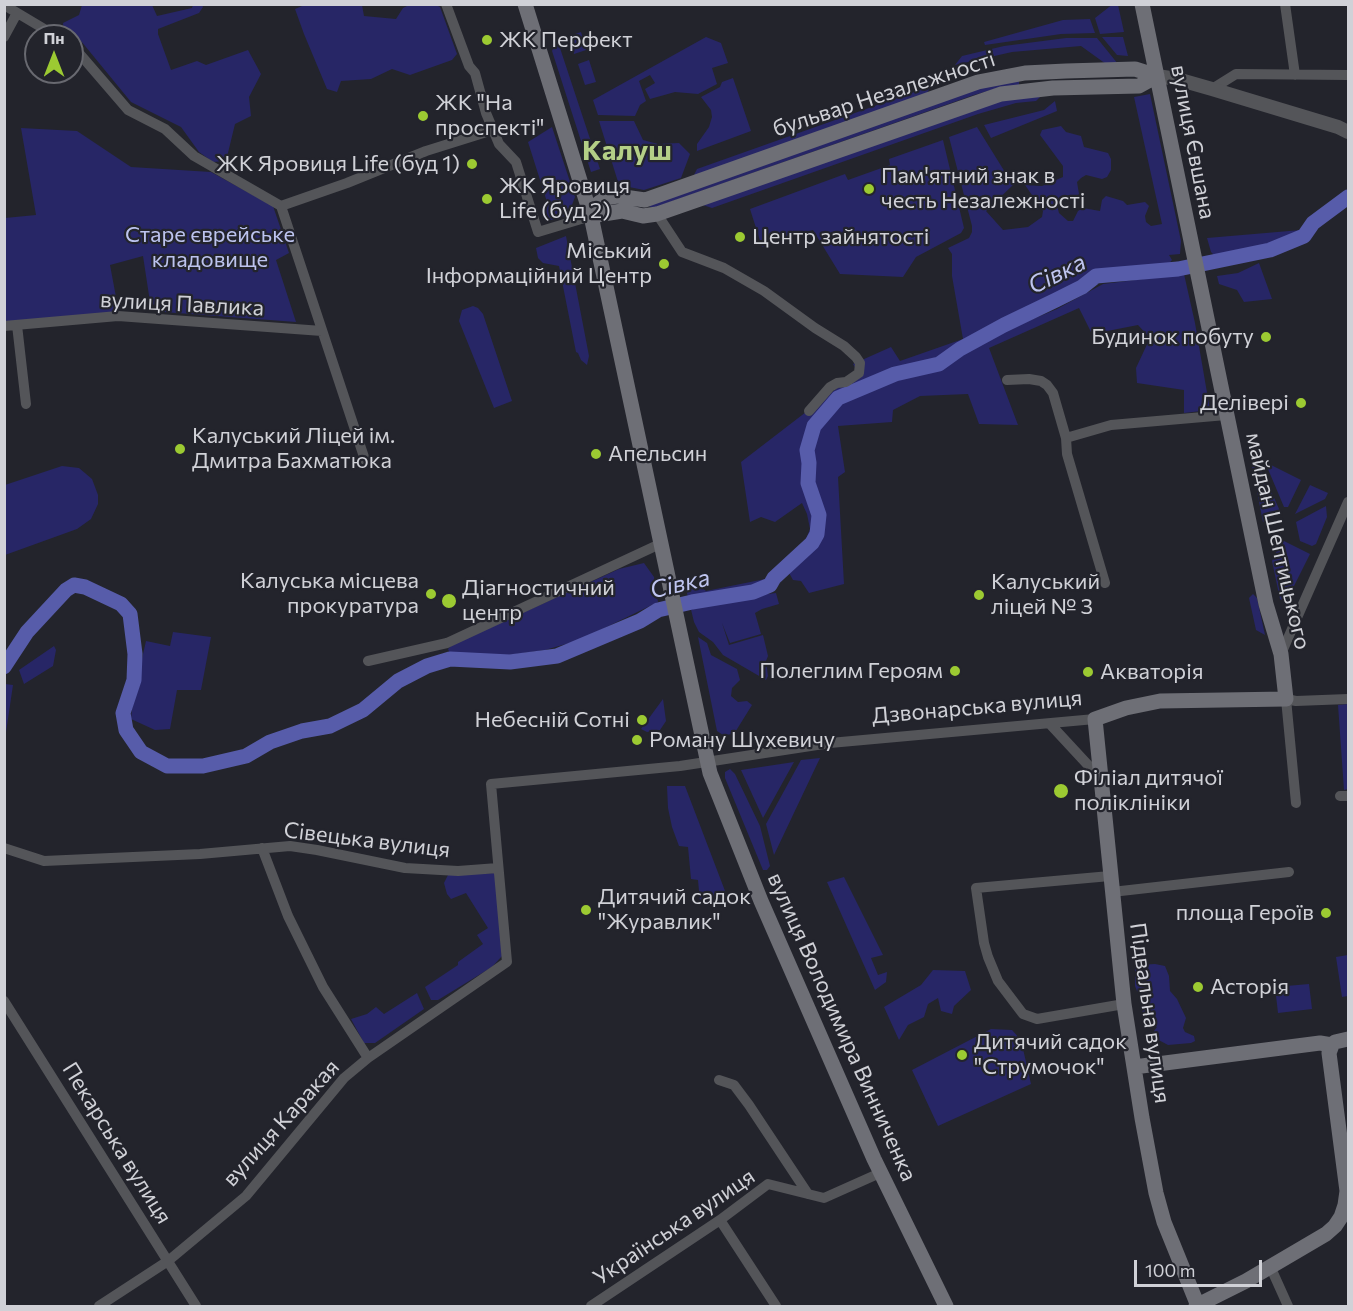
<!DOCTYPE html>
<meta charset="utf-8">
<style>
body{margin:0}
#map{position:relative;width:1353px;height:1311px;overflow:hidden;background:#23242c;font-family:Commissioner,sans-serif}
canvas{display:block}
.frame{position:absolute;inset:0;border:6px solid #d0d1d7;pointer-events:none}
.north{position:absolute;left:24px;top:24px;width:60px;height:60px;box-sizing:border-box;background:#23242c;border:2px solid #686970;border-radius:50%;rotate:0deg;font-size:16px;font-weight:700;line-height:24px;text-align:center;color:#d0d1d7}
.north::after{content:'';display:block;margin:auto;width:21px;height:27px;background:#9cca32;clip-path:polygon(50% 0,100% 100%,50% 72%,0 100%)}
.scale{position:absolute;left:1134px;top:1260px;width:128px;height:27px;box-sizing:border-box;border:3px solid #d0d1d7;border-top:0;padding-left:8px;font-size:18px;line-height:21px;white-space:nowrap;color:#d0d1d7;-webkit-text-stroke:4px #23242c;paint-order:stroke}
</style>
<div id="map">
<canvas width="1353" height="1311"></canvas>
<div class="frame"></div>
<div class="north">Пн</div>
<div class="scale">100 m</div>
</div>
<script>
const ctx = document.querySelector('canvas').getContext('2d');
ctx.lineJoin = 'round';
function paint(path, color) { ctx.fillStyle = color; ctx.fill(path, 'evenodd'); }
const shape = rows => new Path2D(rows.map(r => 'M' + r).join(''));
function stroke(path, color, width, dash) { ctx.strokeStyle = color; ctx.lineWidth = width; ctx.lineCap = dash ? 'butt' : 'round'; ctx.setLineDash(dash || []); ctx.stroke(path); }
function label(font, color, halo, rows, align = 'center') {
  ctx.font = font + ' Commissioner,sans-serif'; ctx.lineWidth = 4.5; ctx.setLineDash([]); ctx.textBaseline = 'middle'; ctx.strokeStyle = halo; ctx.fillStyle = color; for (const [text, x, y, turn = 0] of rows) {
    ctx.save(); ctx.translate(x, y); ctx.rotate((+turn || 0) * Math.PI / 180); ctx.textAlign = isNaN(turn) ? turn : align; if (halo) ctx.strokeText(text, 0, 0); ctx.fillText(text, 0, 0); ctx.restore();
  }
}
paint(shape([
 [307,4,362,5,364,16,396,19,403,8,409,5,436,5,440,7,457,54,452,60,410,75,392,69,371,79,341,81,337,92,327,89,304,34,295,9],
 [1113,4,1118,5,1124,32,1100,34,1095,18],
 [82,5,152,5,157,16,192,8,193,5,202,5,203,7,199,13,158,29,158,34,171,70,197,61,206,65,248,50,261,74,249,97,251,116,235,124,226,161,213,162,199,152,181,127,131,102,81,41,64,32,63,23,79,15],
 [1090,19,1095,33,1061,34,985,45,984,42,1063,20],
 [581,32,586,50,574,54,569,36],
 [706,37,721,43,728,63,712,68,717,84,698,94,675,92,650,99,645,89,655,83,650,75,639,81,646,101,640,105,635,116,598,115,593,100],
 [1102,37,1123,37,1128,56,1117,55],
 [1066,38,1097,38,1118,64,1106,64,1081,46,1012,52,955,65,962,56,1004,46],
 [559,45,600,169,591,172,552,51,554,46],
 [589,60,596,82,585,85,578,64],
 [733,78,751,131,697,151,697,144,709,127,712,117,711,110,701,97,720,87,722,82],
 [1019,80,1019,85,1002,87,974,95,656,207,650,207,649,205,977,89],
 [931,86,927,93,693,177,697,169],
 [1043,94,1036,101,1016,103,978,114,712,208,700,204,991,102],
 [1150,94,1181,241,1180,254,1169,255,1172,260,1166,267,1092,270,1066,290,964,339,980,345,1002,332,1057,309,1103,284,1184,274,1195,323,1210,410,1184,413,1184,390,1137,383,1136,368,1150,338,1138,325,1092,334,1079,308,989,348,1018,425,979,424,968,394,920,396,893,410,892,422,838,426,845,472,838,477,844,584,809,593,801,581,793,580,784,564,804,544,810,529,807,514,802,503,775,522,761,517,750,522,741,462,858,372,853,364,891,347,900,361,963,339,952,276,952,254,948,248,969,238,972,232,972,226,949,137,977,127,1013,185,986,211,1003,230,1028,227,1042,217,1043,211,1025,185,1042,186,1063,177,1063,166,1040,135,1042,130,1061,126,1066,132,1081,136,1084,147,1108,153,1111,159,1111,170,1107,177,1102,179,1086,175,1081,178,1077,182,1079,194,1076,198,1060,198,1056,202,1059,213,1068,221,1073,221,1078,211,1083,208,1100,211,1102,200,1106,196,1123,201,1127,205,1145,202,1149,206,1145,216,1146,222,1151,226,1162,224,1134,97],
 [1055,101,1057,111,991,138,984,125,1044,110],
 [599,121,634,121,643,140,658,144,679,143,690,154,681,178,644,190,619,185],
 [552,127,575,197,568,215,548,221,543,206,547,202,528,142],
 [21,128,77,131,131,167,211,172,273,206,289,253,276,260,296,322,164,312,150,302,143,256,110,265,119,313,5,322,5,218,36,215],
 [943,140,964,228,961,233,916,257,903,277,840,274,813,230,762,247,750,209,845,174,848,180,890,165,889,159],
 [1301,230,1294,237,1261,250,1217,258,1211,252,1207,238],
 [566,236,589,356,587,365,581,360,578,353,576,352,559,266,543,263,538,258,536,248],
 [1259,263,1272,299,1244,302,1237,290,1219,284,1217,276,1238,273],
 [473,306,478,308,483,314,512,401,494,408,459,321,462,310],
 [1257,460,1280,511,1263,522,1252,466],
 [1265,462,1301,480,1288,507,1284,507],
 [62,466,79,468,92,479,98,495,98,504,91,519,77,529,5,555,5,485],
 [1310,485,1328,493,1325,499,1295,514],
 [1326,506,1327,517,1316,544,1312,546,1300,541,1296,522],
 [1282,540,1310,554,1286,602,1280,599,1272,561],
 [644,563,654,577,658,602,580,640,545,650,509,655,450,654,448,649,452,645,619,569],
 [770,578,768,594,776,593,779,604,762,609,755,613,761,634,730,643,722,623,729,645,763,635,768,656,766,661,768,676,766,680,723,655,713,642,699,632,694,622,686,589,701,587,706,591],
 [1253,594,1257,598,1265,635,1256,630,1249,598],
 [173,632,211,637,201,690,177,690,170,729,155,730,131,719,133,699,146,641,170,646],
 [698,637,707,643,711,655,737,669,740,680,732,688,731,696,738,702,747,701,752,705,734,734,723,735,717,731],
 [54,646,56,650,53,666,24,684,19,670],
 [5,684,13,685,5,739,4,684],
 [663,699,666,721,660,730,647,732,641,729],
 [1348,704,1348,789,1344,790,1338,705],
 [820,758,774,855,766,824,801,760],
 [794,762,763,818,741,770],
 [730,769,735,774,760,826,770,866,767,870,763,870,725,778,725,772],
 [667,786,685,786,730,904,700,902,698,880,691,879,688,847,679,846,672,827,668,808],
 [495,873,502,956,492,967,438,1000,431,1000,425,987,458,965,458,962,483,944,477,935,488,928,466,893,451,899,447,894,444,883,448,875],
 [844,877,883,955,871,958,878,975,887,972,886,982,875,990,827,882],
 [1348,955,1348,996,1342,997,1336,957],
 [1155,964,1165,966,1169,976,1170,991,1177,999,1186,1018,1183,1028,1185,1032,1194,1036,1195,1041,1191,1043,1168,1045,1153,1037,1154,1031,1157,1027,1144,1020,1142,1014,1145,998,1137,991,1135,986,1135,968,1139,965],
 [933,970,965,971,971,990,954,1006,952,1014,941,1011,938,998,928,1004,924,1017,908,1025,899,1040,884,1007,921,985],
 [1309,984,1312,1009,1278,1013,1275,987],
 [417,993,424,1009,375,1043,364,1043,351,1019,367,1014,376,1007,384,1014],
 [991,1029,1012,1030,1021,1040,1031,1084,938,1126,912,1070]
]), '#272666');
stroke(shape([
 [4,667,27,632,66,590,74,585,85,587,121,604,130,614,135,654,134,680,123,713,126,730,141,752,167,766,203,766,246,756,270,742,302,731,330,726,363,710,398,681,427,666,450,659,510,662,557,656,640,621,658,610,692,602,753,592,770,585,774,578,812,543,817,534,819,515,808,483,809,463,807,450,814,426,838,398,895,374,939,364,960,349,1004,325,1056,300,1082,287,1096,276,1178,269,1270,250,1304,236,1313,223,1348,197]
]), '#575caa', 15);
stroke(shape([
 [446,4,469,66,475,73,486,113,499,144,516,162,538,232,591,216],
 [1285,4,1295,75],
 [4,5,56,36],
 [4,37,17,13],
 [72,45,128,110,165,129,194,156,281,206,347,183,426,151,493,130],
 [1212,89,1236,74,1348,75],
 [281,206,365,460],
 [657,214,682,252,724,268,764,291,815,328,844,346,856,357,860,363,859,373,846,382,837,383,830,387,809,411],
 [17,325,26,404],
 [4,326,118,316,322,331],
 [1007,380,1029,379,1041,381,1047,385,1053,393,1066,438,1111,425,1226,415],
 [1066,438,1067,454,1105,583],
 [1281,654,1348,502],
 [368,661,447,643,662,543],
 [1050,724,1100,778],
 [1340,796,1348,796],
 [1296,803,1286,699,1296,701,1348,699],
 [4,848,44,861,200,854,290,846,317,850,405,868,458,871,498,868],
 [262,848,288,916,323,987,368,1058],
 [1110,876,976,888,984,943,988,957,998,981,1023,1014,1037,1019,1124,1004],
 [1112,892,1289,872],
 [4,1001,196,1306],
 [719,1080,734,1085,749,1105,808,1194],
 [720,1220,776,1306],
 [1270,1266,1288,1306],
 [99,1306,168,1261,246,1196,344,1078,368,1058,507,962,491,784,680,766,830,743,1095,719],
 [591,1306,720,1220,768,1184,824,1198,880,1173]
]), '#545559', 10);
stroke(shape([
 [1157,76,1177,79,1212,89,1338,127,1348,132]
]), '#545559', 14);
stroke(shape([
 [525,4,591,216,710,773,761,901,874,1159,946,1306],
 [1142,4,1266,604,1281,654,1286,699,1160,701,1126,708,1095,719,1124,1004,1142,1118,1156,1193,1164,1222,1198,1306],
 [591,216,595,206,605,198,617,196,645,200,978,82,1025,73,1066,71,1135,69,1157,76],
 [591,216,622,211,643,216,657,214,1001,94,1053,88,1139,86,1157,76],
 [1134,1067,1320,1043,1332,1045,1335,1042,1348,1039],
 [1196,1306,1246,1281,1326,1234,1335,1226,1341,1217,1345,1205,1347,1191,1329,1053,1332,1045]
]), '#6e6f76', 15);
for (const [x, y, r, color] of [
 [487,40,6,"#9cca32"],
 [423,116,6,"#9cca32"],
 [472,164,6,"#9cca32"],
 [869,189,6,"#9cca32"],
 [487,199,6,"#9cca32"],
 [740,237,6,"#9cca32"],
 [664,264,6,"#9cca32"],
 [1266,337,6,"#9cca32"],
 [1301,403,6,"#9cca32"],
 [180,449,6,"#9cca32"],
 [596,454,6,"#9cca32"],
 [431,594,6,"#9cca32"],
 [979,595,6,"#9cca32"],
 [449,601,8,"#9cca32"],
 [955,671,6,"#9cca32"],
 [1088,672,6,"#9cca32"],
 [642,720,6,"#9cca32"],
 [637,740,6,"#9cca32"],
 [1061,791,8,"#9cca32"],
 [586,910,6,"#9cca32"],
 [1326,913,6,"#9cca32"],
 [1198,987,6,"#9cca32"],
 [962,1055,6,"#9cca32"]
]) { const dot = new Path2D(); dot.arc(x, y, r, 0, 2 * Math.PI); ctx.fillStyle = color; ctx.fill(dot); stroke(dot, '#23242c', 2); }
label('22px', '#d0d1d7', '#23242c', [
 ["ЖК Перфект",499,40],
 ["ЖК \"На",435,103],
 ["проспекті\"",435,128],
 ["ЖК Яровиця Life (буд 1)",460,164,"right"],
 ["Пам'ятний знак в",881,176],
 ["честь Незалежності",881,201],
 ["ЖК Яровиця",499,186],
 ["Life (буд 2)",499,211],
 ["Центр зайнятості",752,237],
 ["Міський",652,251,"right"],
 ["Інформаційний Центр",652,276,"right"],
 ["Будинок побуту",1254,337,"right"],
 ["Делівері",1289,403,"right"],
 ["Калуський Ліцей ім.",192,436],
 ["Дмитра Бахматюка",192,461],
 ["Апельсин",608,454],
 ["Калуська місцева",419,581,"right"],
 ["прокуратура",419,606,"right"],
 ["Калуський",991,582],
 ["ліцей № 3",991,607],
 ["Діагностичний",462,588],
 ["центр",462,613],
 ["Полеглим Героям",943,671,"right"],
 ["Акваторія",1100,672],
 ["Небесній Сотні",630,720,"right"],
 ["Роману Шухевичу",649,740],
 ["Філіал дитячої",1074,778],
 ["поліклініки",1074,803],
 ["Дитячий садок",598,897],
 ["\"Журавлик\"",598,922],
 ["площа Героїв",1314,913,"right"],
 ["Асторія",1210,987],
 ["Дитячий садок",974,1042],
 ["\"Струмочок\"",974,1067]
], 'left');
label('22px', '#d0d1d7', '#23242c', [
 ["бульвар Незалежності",884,94,-18],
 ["вулиця Євшана",1193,142,79],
 ["вулиця Павлика",182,304,3],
 ["майдан Шептицького",1278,541,77],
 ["Дзвонарська вулиця",977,707,-5],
 ["Сівецька вулиця",367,840,7],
 ["Підвальна вулиця",1150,1013,82],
 ["вулиця Володимира Винниченка",842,1027,66],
 ["вулиця Каракая",281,1123,-48],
 ["Пекарська вулиця",117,1143,58],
 ["Українська вулиця",674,1227,-34]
]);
label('22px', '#bcc3ee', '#23242c', [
 ["Старе єврейське",210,235],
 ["кладовище",210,260]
]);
label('italic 24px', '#bfc5f0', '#23242c', [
 ["Сівка",1057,274,-26],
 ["Сівка",680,584,-13]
]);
label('bold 28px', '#b4cf87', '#23242c', [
 ["Калуш",627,151]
]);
</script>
